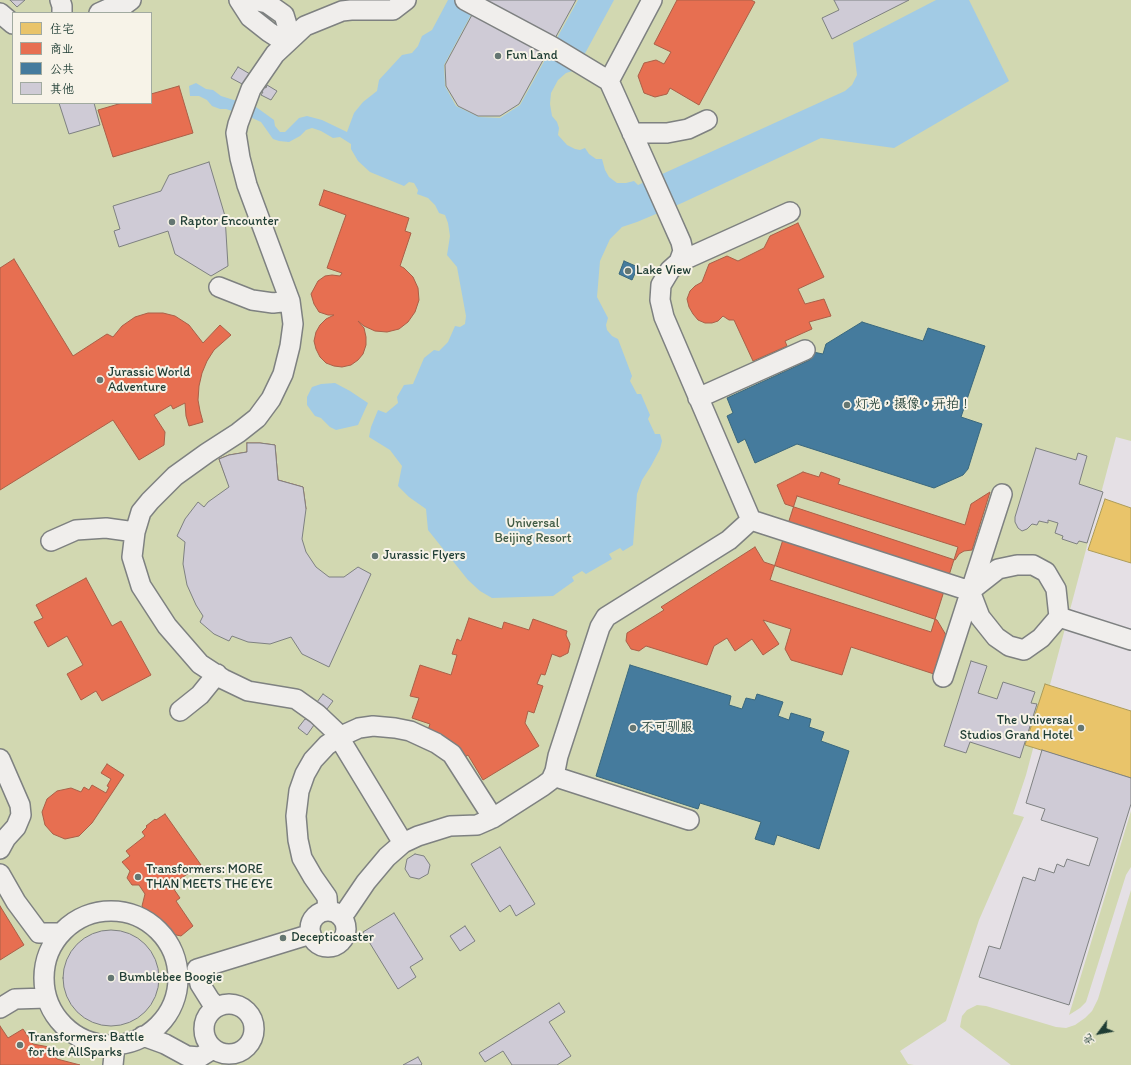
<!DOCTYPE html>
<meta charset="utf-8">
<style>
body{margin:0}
#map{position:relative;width:1131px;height:1065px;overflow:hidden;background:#e5e0e5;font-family:Itim,"LXGW WenKai TC",sans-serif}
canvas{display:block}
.legend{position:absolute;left:12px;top:12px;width:140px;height:92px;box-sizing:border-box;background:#f7f3e8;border:1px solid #a1aaa0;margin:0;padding:5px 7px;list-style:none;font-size:12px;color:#1f3d34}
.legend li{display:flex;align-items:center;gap:8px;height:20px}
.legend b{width:20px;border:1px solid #a1aaa0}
.north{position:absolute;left:1079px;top:1013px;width:40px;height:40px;-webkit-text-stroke:3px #f7f3e8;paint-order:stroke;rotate:238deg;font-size:11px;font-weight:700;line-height:16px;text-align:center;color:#1f3d34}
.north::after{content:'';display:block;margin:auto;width:14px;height:18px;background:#1f3d34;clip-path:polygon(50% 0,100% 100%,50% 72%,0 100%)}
</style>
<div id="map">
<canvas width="1131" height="1065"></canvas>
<ul class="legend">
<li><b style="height:11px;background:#e9c46a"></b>住宅</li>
<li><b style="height:11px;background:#e76f51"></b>商业</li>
<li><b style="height:11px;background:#457b9d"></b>公共</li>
<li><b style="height:11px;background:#cfcbd6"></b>其他</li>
</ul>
<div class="north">北</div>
</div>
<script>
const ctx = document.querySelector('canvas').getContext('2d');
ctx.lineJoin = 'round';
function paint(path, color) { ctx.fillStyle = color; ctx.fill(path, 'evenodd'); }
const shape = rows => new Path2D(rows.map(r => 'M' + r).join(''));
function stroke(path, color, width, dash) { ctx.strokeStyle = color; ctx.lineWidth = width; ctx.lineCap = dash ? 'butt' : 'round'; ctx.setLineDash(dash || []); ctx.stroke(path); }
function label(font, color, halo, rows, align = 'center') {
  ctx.font = font + ' Itim,"LXGW WenKai TC",sans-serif'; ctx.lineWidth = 4; ctx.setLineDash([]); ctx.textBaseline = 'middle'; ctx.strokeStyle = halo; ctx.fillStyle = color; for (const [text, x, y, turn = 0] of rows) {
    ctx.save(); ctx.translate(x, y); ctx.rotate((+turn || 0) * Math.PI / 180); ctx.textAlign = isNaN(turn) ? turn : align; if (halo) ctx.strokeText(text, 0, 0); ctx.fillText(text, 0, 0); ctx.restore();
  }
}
paint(shape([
 [0,0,1131,0,1131,441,1116,437,1026,775,1013,814,1024,817,979,920,946,1021,900,1051,908,1064,914,1065,0,1065],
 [13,13,151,13,151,103,13,103],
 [1131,811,1131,867,1126,875,1086,1002,1080,1008,1069,1015],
 [1131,890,1131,1065,1011,1065,960,1027,962,1016,967,1010,977,1005,986,1006,1056,1027,1066,1028,1075,1025,1085,1018,1092,1011,1098,999]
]), '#d2d8b1');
paint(shape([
 [448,0,479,0,444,65,445,86,456,106,479,117,500,118,520,105,578,0,614,0,576,70,566,73,558,80,551,93,550,104,552,116,557,122,559,128,558,135,567,145,575,149,580,150,585,148,589,154,596,159,602,159,605,170,609,177,617,183,626,183,634,181,638,185,845,91,852,85,857,75,853,43,936,0,969,0,1009,81,894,148,821,138,682,203,637,222,622,227,610,239,600,261,597,297,608,318,606,325,607,330,612,336,618,339,632,376,630,381,637,394,641,394,650,415,648,419,655,434,660,434,662,441,660,449,651,466,642,480,637,494,633,545,623,551,620,548,609,554,612,559,586,574,582,571,572,577,574,581,553,596,492,598,480,591,468,580,428,530,426,509,409,497,398,486,402,466,390,450,369,437,371,427,378,410,386,413,398,403,397,397,404,385,413,384,424,358,434,350,439,351,448,342,455,326,460,327,465,324,466,316,457,267,447,255,450,236,448,223,445,215,439,213,435,205,428,198,417,194,418,190,414,183,409,182,404,186,370,172,358,161,351,149,351,144,340,137,333,138,321,131,312,128,306,130,300,136,289,142,279,141,273,139,261,122,250,117,226,109,220,109,212,106,207,100,199,96,190,96,189,86,196,83,206,89,213,90,221,96,256,107,274,120,275,126,280,132,285,132,299,118,307,116,322,120,347,132,354,113,363,102,377,91,379,80,402,55,412,53,418,46,422,36,432,30],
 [335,383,350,391,368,403,358,425,336,430,330,427,321,418,315,416,307,405,307,397,312,387,321,384]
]), '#a2cbe5');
const homes = shape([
 [1105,499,1131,508,1131,563,1088,550,1105,499],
 [1045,684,1131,711,1131,778,1025,745,1045,684]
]);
paint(homes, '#e9c46a');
stroke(homes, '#ac9c5a', 1);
const shops = shape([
 [677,0,751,0,755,2,699,105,670,88,667,94,655,97,644,93,638,76,644,63,656,60,664,64,671,52,654,44,677,0],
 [179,86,193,133,113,157,98,110,122,103,151,103,151,94,179,86],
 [324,190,409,218,405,231,411,233,400,266,404,268,413,277,418,288,419,300,415,312,408,322,399,329,387,332,375,331,364,326,358,321,364,328,366,337,366,345,363,354,358,360,351,365,342,367,334,366,326,363,320,357,316,349,314,341,316,332,320,325,326,319,334,315,328,315,319,312,314,304,311,294,318,281,325,276,332,275,340,276,342,273,327,268,346,215,319,205,324,190],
 [798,223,824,277,798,289,805,304,824,299,831,316,809,322,812,329,785,341,787,346,753,361,734,320,729,320,723,316,718,321,712,323,705,323,698,320,693,314,689,307,687,299,690,291,695,286,702,282,709,264,727,256,738,261,764,248,770,236,798,223],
 [14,259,73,356,107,334,113,337,122,326,135,317,148,313,163,313,175,316,189,325,203,343,220,325,231,335,214,350,207,361,202,373,199,386,198,400,200,411,203,422,189,426,186,416,185,403,173,409,171,405,154,415,165,432,164,445,139,460,113,420,0,490,0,268,14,259],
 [247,443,260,443,275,445,278,480,303,487,306,509,275,499,254,494,234,498,219,459,229,455,247,452,247,443],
 [803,472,819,477,821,472,840,479,838,484,965,525,971,504,990,492,972,550,964,551,959,554,955,560,785,504,777,485,803,472],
 [797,496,958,547,931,632,770,580,797,496],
 [755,547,764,562,937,620,949,640,937,675,851,647,842,675,791,660,785,649,791,629,763,620,779,644,763,655,752,639,735,651,727,638,714,646,707,665,646,646,639,651,631,649,626,641,627,633,664,610,661,607,755,547],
 [86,578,112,626,121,621,151,675,102,701,96,691,81,700,67,674,83,665,67,636,48,647,34,622,43,618,36,605,86,578],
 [469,618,502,629,504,622,529,630,533,619,567,631,566,635,570,644,568,653,560,657,552,654,545,675,541,674,537,684,543,686,534,713,528,711,525,723,539,746,483,780,468,755,462,759,450,740,427,733,430,724,412,718,419,698,410,696,420,665,451,675,457,655,452,654,457,639,461,641,469,618],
 [107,764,124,775,92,823,79,836,65,839,53,834,45,825,42,812,47,799,57,791,71,788,81,792,84,787,89,790,92,785,106,793,109,787,107,786,111,779,101,773,107,764],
 [165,814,201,865,171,885,180,898,176,901,193,926,181,936,167,933,155,915,151,918,142,906,145,894,139,885,132,885,127,878,130,871,122,862,130,856,126,851,145,836,142,832,147,827,146,826,155,819,156,820,165,814],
 [0,906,24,945,0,960,0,906],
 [0,1026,8,1038,23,1029,33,1044,49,1047,57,1059,80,1065,0,1065,0,1026]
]);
paint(shops, '#e76f51');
stroke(shops, '#ab6048', 1);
const public = shape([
 [624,261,638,267,632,280,619,274,624,261],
 [862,322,923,341,928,328,985,346,961,417,982,424,968,469,963,475,934,488,797,444,755,463,745,439,738,443,727,416,733,413,727,398,810,360,813,352,823,354,826,344,862,322],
 [630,665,731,696,729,705,742,709,746,698,755,700,757,694,783,702,778,716,789,720,791,713,811,719,809,727,824,732,821,741,849,751,819,849,777,835,774,845,755,839,761,822,700,803,698,809,596,776,630,665]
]);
paint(public, '#457b9d');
stroke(public, '#3a687e', 1);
const building = shape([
 [10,0,25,0,17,7,10,0],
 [480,0,576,0,519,104,500,116,478,116,458,106,446,86,445,65,480,0],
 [834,0,909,0,832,39,822,18,839,10,834,0],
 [238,67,250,74,248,78,266,88,267,85,277,91,271,100,261,95,263,92,245,82,244,85,231,78,238,67],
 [59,103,94,103,100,125,69,134,59,103],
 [209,162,225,216,228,266,211,276,175,254,168,231,119,247,114,231,120,229,113,206,161,191,169,175,209,162],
 [247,443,260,443,275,445,278,480,303,487,306,509,302,539,306,552,316,567,329,577,344,577,358,567,371,574,329,667,302,654,291,637,270,644,248,642,232,636,229,641,214,634,200,622,203,616,196,605,187,585,183,564,185,542,177,536,185,519,198,502,204,507,208,502,229,487,219,459,229,455,247,452,247,443],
 [1036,448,1076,460,1078,453,1087,456,1079,484,1103,492,1087,543,1079,541,1077,544,1062,539,1063,536,1055,533,1058,523,1048,520,1048,523,1039,521,1037,525,1032,524,1027,529,1022,531,1018,528,1015,522,1015,517,1036,448],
 [971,661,987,666,978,693,997,699,1003,682,1035,692,1031,703,1037,704,1020,758,970,742,966,753,944,746,971,661],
 [323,694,333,701,327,709,324,707,312,723,314,725,307,735,298,728,305,719,308,720,319,704,317,702,323,694],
 [1042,750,1131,778,1131,804,1069,1005,979,977,989,946,1000,949,1023,877,1035,881,1039,868,1054,873,1057,864,1064,867,1067,859,1089,866,1098,838,1041,820,1045,809,1026,803,1042,750],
 [500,847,535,904,516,916,510,905,500,912,471,864,500,847],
 [415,854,424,856,430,865,428,874,419,879,410,877,405,869,407,859,415,854],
 [394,913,423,959,410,967,416,977,398,989,363,932,394,913],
 [465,926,475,941,460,951,450,936,465,926],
 '63 978a48 48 0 1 1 96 0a48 48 0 1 1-96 0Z',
 [559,1003,565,1012,549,1022,571,1056,557,1065,512,1065,503,1051,485,1062,479,1053,559,1003],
 [418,1057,422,1064,421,1065,403,1065,418,1057]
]);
paint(building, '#cfcbd6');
stroke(building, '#7e8181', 1);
const street = shape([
 [60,0,62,6,62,13],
 [239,0,250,17,269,32,286,43],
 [253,0,267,3,284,15,291,38],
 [465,0,551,46,609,81],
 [652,0,609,81,669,215,681,242,683,251,679,262,670,270,661,285,660,300,664,317,751,520],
 [0,13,13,24],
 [99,13,110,8,123,6,131,0],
 [632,133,667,133,688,129,707,120],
 [679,262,790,212],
 [219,287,252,300,273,303,290,301],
 [698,398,805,350],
 [51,541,76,530,106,528,135,532],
 [1017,565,1033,565,1046,572,1056,589,1059,617,1041,638,1024,650,1009,646,996,637,980,617,970,591,998,569,1017,565],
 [1059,617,1131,640],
 [943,677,1002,494],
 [180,711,200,695,217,674],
 [0,759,20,805,21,815,16,827,6,838,0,849],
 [553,776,689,820],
 [403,843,335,731,317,714,296,699,248,691,223,679,200,664,167,626,141,586,132,557,135,532,141,512,150,501,175,476,207,453,238,433,257,418,271,399,283,374,290,346,293,324,290,301,247,185,240,158,236,133,238,124,251,89,275,54,305,26,342,11,351,10,393,10,406,0],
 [0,874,16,902,39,933,60,933],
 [328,911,327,897,313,877,302,858,298,840,296,816,299,791,305,774,313,760,327,745,339,737,359,728,373,726,395,728,410,731,436,743,452,754,493,818],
 '44 978a67 67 0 1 1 134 0a67 67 0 1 1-134 0Z',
 '310 929a18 18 0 1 1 36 0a18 18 0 1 1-36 0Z',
 [341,917,347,910,366,882,387,857,403,843,418,836,450,826,477,825,493,818,543,786,551,780,555,771,558,756,600,627,606,617,729,540,751,520,970,591],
 '204 1029a25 25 0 1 1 50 0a25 25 0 1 1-50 0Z',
 [217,1007,210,1000,200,984,197,969,311,934],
 [0,1008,15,999,47,998],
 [143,1036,165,1044,187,1056,200,1057,213,1049],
 [113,1065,115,1045]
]);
stroke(street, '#7e8181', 22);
stroke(street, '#f0eeec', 19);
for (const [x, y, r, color] of [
 [498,56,4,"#647672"],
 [172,222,4,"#647672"],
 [628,271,4,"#647672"],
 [100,380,4,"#647672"],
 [847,405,4,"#647672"],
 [375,556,4,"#647672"],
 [633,728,4,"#647672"],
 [1081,728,4,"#647672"],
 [138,877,4,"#647672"],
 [283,938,4,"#647672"],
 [111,978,4,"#647672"],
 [20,1045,4,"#647672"]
]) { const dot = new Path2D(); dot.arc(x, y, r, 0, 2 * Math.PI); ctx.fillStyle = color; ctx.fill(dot); stroke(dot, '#f7f3e8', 1.5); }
label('13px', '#1f3d34', '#f7f3e8', [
 ["Fun Land",506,56],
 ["Raptor Encounter",180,222],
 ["Lake View",636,271],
 ["Jurassic World",108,373],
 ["Adventure",108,388],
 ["灯光，摄像，开拍！",855,405],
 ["Jurassic Flyers",383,556],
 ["The Universal",1073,721,"right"],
 ["Studios Grand Hotel",1073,736,"right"],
 ["不可驯服",641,728],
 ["Transformers: MORE",146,870],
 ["THAN MEETS THE EYE",146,885],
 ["Decepticoaster",291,938],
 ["Bumblebee Boogie",119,978],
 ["Transformers: Battle",28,1038],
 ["for the AllSparks",28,1053]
], 'left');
label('13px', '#405b44', '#f7f3e8', [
 ["Universal",533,524],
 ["Beijing Resort",533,539]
]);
</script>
